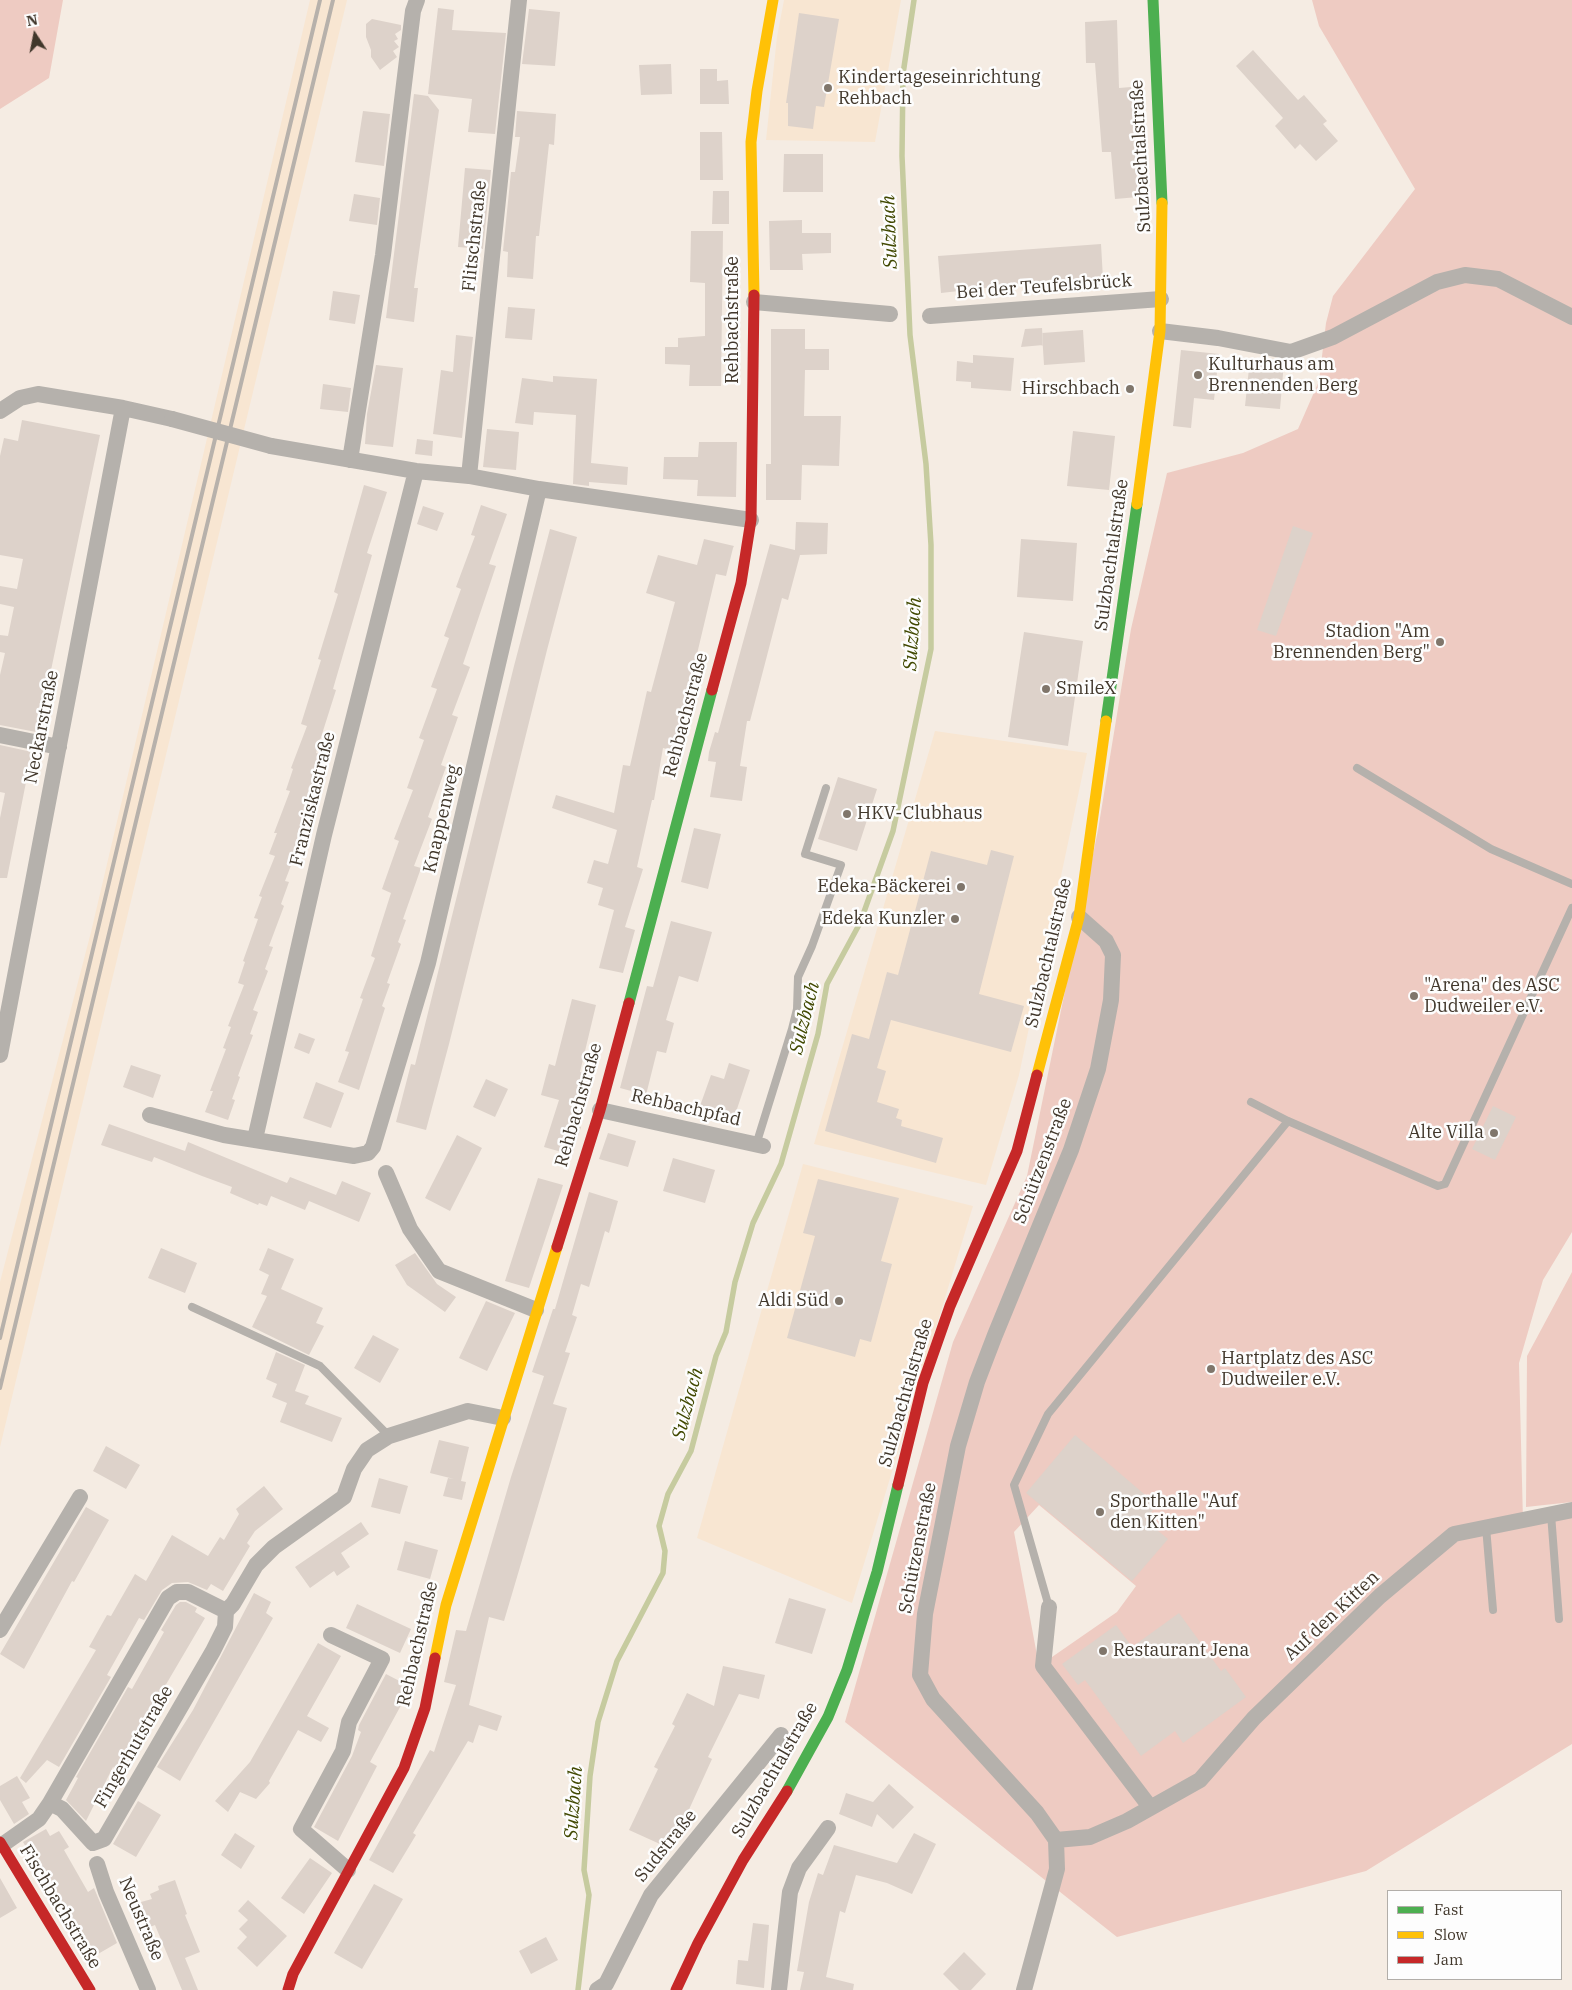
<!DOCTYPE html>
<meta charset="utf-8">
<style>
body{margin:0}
#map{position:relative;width:1572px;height:1990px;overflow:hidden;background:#f5ece3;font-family:"IBM Plex Serif",serif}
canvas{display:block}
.legend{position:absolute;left:1387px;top:1890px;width:175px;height:90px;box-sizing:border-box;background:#fdfdfd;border:1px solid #b2aea9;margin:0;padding:6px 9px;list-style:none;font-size:15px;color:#41372b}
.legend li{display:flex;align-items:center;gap:10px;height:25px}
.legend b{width:25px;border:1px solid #b2aea9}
.north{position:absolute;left:10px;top:10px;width:50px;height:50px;-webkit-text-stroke:4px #fdfdfd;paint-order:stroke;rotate:349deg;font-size:14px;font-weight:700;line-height:20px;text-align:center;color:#41372b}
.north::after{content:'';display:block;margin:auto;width:18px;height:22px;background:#41372b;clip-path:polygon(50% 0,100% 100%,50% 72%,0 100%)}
</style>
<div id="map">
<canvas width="1572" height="1990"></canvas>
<ul class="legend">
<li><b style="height:6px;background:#4caf50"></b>Fast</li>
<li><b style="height:6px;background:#ffc107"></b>Slow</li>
<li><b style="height:6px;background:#c62828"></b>Jam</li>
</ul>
<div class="north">N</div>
</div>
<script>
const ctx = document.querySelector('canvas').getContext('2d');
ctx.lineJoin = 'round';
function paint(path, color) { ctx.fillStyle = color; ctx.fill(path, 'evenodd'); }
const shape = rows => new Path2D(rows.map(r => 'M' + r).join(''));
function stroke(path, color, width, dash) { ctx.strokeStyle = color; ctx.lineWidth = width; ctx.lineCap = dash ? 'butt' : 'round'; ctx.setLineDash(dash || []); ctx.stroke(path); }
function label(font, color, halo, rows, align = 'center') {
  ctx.font = font + ' "IBM Plex Serif",serif'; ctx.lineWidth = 5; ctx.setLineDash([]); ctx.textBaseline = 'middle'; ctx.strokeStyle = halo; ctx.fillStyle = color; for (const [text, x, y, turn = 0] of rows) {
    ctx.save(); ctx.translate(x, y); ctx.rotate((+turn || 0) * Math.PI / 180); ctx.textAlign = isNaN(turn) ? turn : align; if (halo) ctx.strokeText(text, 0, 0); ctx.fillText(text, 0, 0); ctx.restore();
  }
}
paint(shape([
 [310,0,347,0,0,1447,0,1282,91,932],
 [784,0,901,0,875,142,766,140,777,37],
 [935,731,1087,753,1019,1075,986,1185,814,1144],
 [803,1164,973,1206,852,1603,697,1538]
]), '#f8e6d2');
paint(shape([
 [0,0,63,0,49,78,0,109],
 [1312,0,1572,0,1572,1232,1543,1280,1519,1363,1523,1521,1572,1514,1572,1744,1366,1871,1117,1937,845,1722,953,1342,1027,1176,1098,830,1131,629,1167,473,1243,453,1298,429,1319,381,1326,323,1333,296,1415,189,1319,26],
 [1039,1505,1136,1586,1117,1612,1039,1666,1014,1532],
 [1572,1272,1572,1502,1526,1507,1527,1356]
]), '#eecbc2');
stroke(shape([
 [578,1990,589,1895,584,1870,590,1776,598,1722,617,1661,663,1573,665,1551,659,1526,668,1494,691,1451,716,1356,726,1332,735,1282,753,1223,781,1164,818,1034,827,984,860,923,893,831,931,649,931,545,926,464,910,335,902,156,903,74,914,0]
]), '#c6cb9f', 5.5);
paint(shape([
 [438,8,454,10,452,30,506,33,495,134,468,132,472,99,428,94],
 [529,9,560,12,555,66,522,64],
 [799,13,839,19,824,107,816,106,813,129,788,126,788,103,786,103],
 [372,19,401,25,401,30,395,34,398,39,394,41,399,47,393,51,397,57,380,70,371,57,371,50,366,37,366,24],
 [1117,20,1119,88,1131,87,1138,197,1115,199,1111,152,1102,152,1095,63,1086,63,1085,22],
 [1253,50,1298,100,1304,95,1327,121,1323,124,1338,141,1316,161,1300,144,1295,149,1275,126,1283,118,1236,66],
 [671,64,672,94,641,95,639,65],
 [700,69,717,69,717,81,728,80,729,104,700,104],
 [414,94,428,96,439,110,414,288,418,288,414,322,386,318],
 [363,111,390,114,384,166,355,162],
 [517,111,556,114,554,145,549,144,539,236,536,236,533,279,507,277,508,252,503,251,511,172,515,172,520,137,515,137],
 [700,132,722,132,723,180,700,180],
 [784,154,823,154,823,192,783,192],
 [465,168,491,170,483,249,458,247],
 [713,191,729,191,729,224,712,224],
 [354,194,380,198,377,225,349,221],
 [802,220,802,233,831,233,831,253,802,254,803,270,770,270,769,221],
 [691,231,723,231,721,386,689,386,690,365,665,364,665,347,678,347,678,338,705,336,705,283,690,282],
 [1101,244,1103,279,1057,283,1057,280,941,293,938,256],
 [333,291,360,295,355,324,329,320],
 [508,307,535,309,532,340,505,338],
 [1042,328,1043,345,1021,347,1025,329],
 [771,329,805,329,805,349,829,349,829,370,805,370,804,416,841,416,839,466,802,465,801,500,766,500,766,464,771,464],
 [1083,330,1085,362,1044,365,1042,333],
 [456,335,473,337,462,438,433,434,441,370,453,372],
 [1181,350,1219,354,1214,400,1194,398,1191,428,1173,426],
 [973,355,1014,358,1011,391,971,388,971,382,956,381,957,361,973,363],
 [1250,359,1284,362,1280,409,1245,406],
 [376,365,403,368,393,447,365,444,367,414],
 [553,376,597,379,591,463,628,467,627,485,589,482,589,486,573,484,576,415,534,412,533,425,515,423,522,378,553,382],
 [323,384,351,388,348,412,320,409],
 [22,420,100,435,45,699,43,699,36,732,0,725,0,675,5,653,0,652,0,635,8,636,14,607,0,604,0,586,17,589,23,559,0,555,0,456,4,438,18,441],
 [487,429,519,432,516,470,483,467],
 [1073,431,1115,436,1109,490,1067,486],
 [417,439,433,441,432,456,415,454],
 [699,442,737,442,736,497,697,496,698,480,663,479,664,457,698,457],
 [364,485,387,492,367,553,372,555,333,689,336,690,316,753,321,754,313,776,316,778,301,817,304,819,296,841,300,842,285,881,289,882,281,904,284,906,269,946,273,947,265,969,268,971,253,1010,258,1012,250,1034,253,1035,238,1076,240,1077,232,1099,235,1100,228,1120,205,1112,213,1091,210,1091,226,1049,223,1048,231,1027,228,1026,244,985,238,983,245,962,243,961,258,919,254,918,262,897,259,896,275,856,269,854,277,833,274,833,290,791,286,790,293,769,291,768,307,726,301,724,321,660,318,659,338,594,334,592],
 [481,505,507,514,489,564,496,566,463,664,470,667,452,715,458,717,441,765,446,767,428,817,432,819,414,866,421,868,403,919,406,920,398,942,401,944,387,983,390,984,382,1006,385,1008,359,1090,338,1082,349,1052,345,1051,363,999,360,998,375,958,371,956,391,893,382,889,399,841,394,839,413,790,407,788,424,740,419,738,437,689,431,687,449,638,444,636,461,589,456,587,475,536,471,535],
 [423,506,444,513,437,531,417,524],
 [796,522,828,523,827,554,800,555,788,600,782,598,750,721,747,721,740,766,747,767,742,801,710,797,716,762,708,761,709,752,715,732,718,733,770,544,795,550],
 [1293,526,1313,533,1276,636,1257,630],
 [550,529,577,537,547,650,449,1044,426,1130,396,1122,411,1064,415,1065,514,666],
 [704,539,734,546,733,548,726,576,716,574,674,751,663,748,654,800,652,800,637,867,643,869,625,927,635,930,623,973,599,968,614,910,598,905,603,888,587,883,594,860,608,864,617,830,552,808,556,795,614,813,623,765,630,766,647,691,651,692,675,602,646,593,658,555,697,565],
 [1021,539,1077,543,1073,601,1017,597],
 [1024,632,1083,641,1068,746,1008,737],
 [0,745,32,752,7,878,0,878,0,818,5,793,0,792],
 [838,777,877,789,857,851,818,839],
 [694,828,721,834,708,889,681,882],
 [991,850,1014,856,979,994,1024,1006,1011,1052,891,1020,877,1068,886,1071,877,1102,899,1109,896,1118,902,1120,901,1126,943,1138,936,1163,825,1131,852,1034,869,1039,887,972,898,975,931,851,987,865],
 [671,921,712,932,698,982,679,976,666,1020,674,1023,666,1053,657,1051,646,1095,620,1088,647,986,653,987],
 [572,999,596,1005,580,1072,590,1075,576,1126,581,1127,572,1155,544,1147,559,1100,541,1095,549,1064,555,1066],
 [299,1033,315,1039,309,1054,294,1048],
 [729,1063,750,1070,734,1118,700,1106,711,1075,724,1079],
 [131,1065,161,1075,153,1098,123,1087],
 [486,1079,508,1089,495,1117,473,1107],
 [316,1082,344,1093,331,1128,303,1118],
 [1493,1106,1516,1117,1495,1160,1472,1149],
 [109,1124,185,1151,188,1142,287,1183,290,1177,336,1195,342,1181,371,1193,359,1222,309,1201,305,1210,271,1196,267,1206,259,1203,258,1205,230,1193,232,1187,202,1176,154,1157,152,1162,101,1145],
 [608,1133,636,1141,628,1167,599,1159],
 [457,1135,482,1148,450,1211,425,1198],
 [673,1158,715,1170,705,1203,663,1191],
 [538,1178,563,1185,529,1288,505,1281],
 [818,1179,899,1198,881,1261,892,1264,871,1342,860,1339,855,1357,787,1338,815,1236,803,1233],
 [589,1192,618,1201,609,1233,605,1231,589,1287,581,1284,572,1315,577,1317,565,1352,570,1353,553,1404,567,1408,504,1621,489,1617,469,1705,502,1716,497,1731,479,1725,473,1743,468,1741,413,1833,416,1835,393,1873,369,1860,430,1750,434,1752,456,1685,444,1682,456,1630,466,1631,511,1477,544,1376,532,1372,553,1309,555,1309],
 [161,1248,197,1263,185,1293,148,1278],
 [268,1248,294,1259,281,1289,323,1308,316,1323,324,1326,309,1355,252,1327,267,1296,261,1294,269,1275,259,1270],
 [415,1253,437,1284,456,1297,445,1312,407,1285,395,1265],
 [486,1301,515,1313,487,1371,459,1358],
 [373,1335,399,1349,380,1383,354,1368],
 [276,1352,305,1365,295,1391,309,1396,305,1404,342,1418,332,1442,280,1422,287,1403,272,1397,277,1384,266,1379],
 [1075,1435,1157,1505,1145,1520,1168,1539,1132,1581,1026,1493],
 [439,1440,469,1447,461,1481,466,1482,462,1500,443,1496,448,1478,454,1479,430,1473],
 [106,1446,140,1465,126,1489,93,1471],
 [379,1478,408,1486,400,1514,371,1507],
 [264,1486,283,1509,255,1531,247,1543,250,1546,223,1591,211,1584,207,1590,188,1582,172,1583,162,1590,144,1620,139,1618,107,1675,111,1677,59,1767,47,1760,26,1783,20,1778,96,1650,89,1647,107,1615,111,1616,135,1574,146,1581,172,1535,208,1556,220,1537,224,1540,239,1514,236,1509],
 [86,1507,109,1520,74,1582,72,1581,24,1669,0,1654],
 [361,1522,369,1534,341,1553,350,1567,337,1576,334,1571,310,1588,295,1567],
 [405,1541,438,1550,430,1579,397,1570],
 [254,1593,271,1602,266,1613,273,1618,180,1781,157,1767,193,1710],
 [789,1598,826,1609,812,1654,775,1643],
 [180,1602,186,1602,197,1608,195,1612,205,1618,151,1710,154,1711,119,1771,113,1767,86,1821,66,1800,78,1778,76,1777,128,1687,132,1689,164,1632,161,1630,176,1605],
 [357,1604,411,1629,400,1653,346,1628],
 [1179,1613,1221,1671,1225,1668,1246,1697,1183,1743,1175,1731,1141,1756,1085,1680,1078,1685,1062,1664,1116,1625,1132,1647],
 [318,1643,341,1656,307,1716,329,1728,321,1742,298,1730,269,1781,270,1783,256,1799,240,1792,228,1812,215,1801,250,1762],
 [723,1666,765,1675,759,1699,739,1694,708,1757,712,1759,671,1849,629,1830,658,1769,654,1767,675,1726,672,1724,687,1693,714,1706],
 [386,1674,411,1687,370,1762,377,1766,338,1841,314,1827,352,1756,361,1732,358,1730,359,1725],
 [17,1776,30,1798,22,1802,29,1814,14,1824,0,1800,0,1786],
 [889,1784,914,1807,893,1829,877,1814,872,1827,839,1814,846,1793,873,1802],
 [138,1801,161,1815,136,1857,113,1844],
 [46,1829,50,1836,59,1831,69,1847,64,1850,88,1892,94,1888,117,1943,91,1958,23,1842],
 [235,1833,255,1846,241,1869,221,1855],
 [914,1833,936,1844,912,1894,887,1883,856,1875,845,1913,840,1911,826,1977,854,1984,853,1990,800,1990,804,1972,797,1971,809,1902,818,1873,823,1875,834,1845,897,1863],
 [310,1858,332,1873,304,1914,281,1898],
 [0,1878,17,1908,0,1918],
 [175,1880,187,1914,185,1915,200,1952,185,1958,198,1990,182,1990,155,1925,150,1927,141,1902,152,1899,150,1894,159,1890,158,1886],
 [374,1884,403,1899,362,1969,334,1953],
 [248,1900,287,1936,257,1967,237,1948,247,1937,239,1929,248,1920,238,1911],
 [753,1923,769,1925,764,1988,736,1984,738,1960,748,1961],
 [546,1937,558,1960,531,1974,519,1951],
 [964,1952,986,1974,971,1990,959,1990,943,1974]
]), '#ddd2ca');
stroke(shape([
 [1357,768,1491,849,1572,884],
 [1251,1102,1288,1121,1438,1186,1445,1184,1572,908],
 [756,1145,792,1029,797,1009,798,977,812,946,841,865,805,854,826,788],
 [192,1307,320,1366,389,1436],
 [1551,1514,1559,1619],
 [1486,1527,1493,1610],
 [1049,1607,1014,1485,1048,1414,1288,1121]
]), '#b5b1ac', 8);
stroke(shape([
 [754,302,890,314],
 [930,316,1161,299],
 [1160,331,1218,338,1291,352,1333,337,1437,282,1465,275,1498,279,1572,317],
 [0,411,20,398,38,394,123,408,172,419],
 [271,446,416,471,469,476,539,489,751,520],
 [350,460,383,255,413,11,417,0],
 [469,476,519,0],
 [0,735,59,747],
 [1079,917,1106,941,1113,955,1111,1000,1098,1069,1071,1150,995,1335,977,1382,958,1446,925,1614,920,1675,933,1699,1037,1813,1056,1840,1090,1837,1127,1821,1200,1780,1254,1718,1380,1596,1454,1534,1572,1510],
 [0,1055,123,408],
 [600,1110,763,1146],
 [150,1115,224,1135,354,1156,368,1153,373,1147,428,963,539,489],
 [255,1139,324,835,416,471],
 [386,1173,410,1229,439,1271,536,1310],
 [1049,1607,1043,1666,1150,1807],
 [226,1611,233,1604,256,1565,274,1547,344,1497,354,1469,367,1450,389,1436,468,1411,503,1418],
 [0,1630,80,1497],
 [331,1635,382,1659,349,1722,343,1751,301,1829,348,1870],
 [2,1845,39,1819,50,1803,168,1598,177,1592,188,1592,226,1611,225,1627,213,1651,104,1839,93,1843,62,1809,50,1803],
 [97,1864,106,1892,148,1990],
 [597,1990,606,1984,651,1895,781,1735],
 [779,1990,790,1892,799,1868,828,1828],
 [1024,1990,1057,1869,1056,1840]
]), '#b5b1ac', 16);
stroke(shape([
 [1153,0,1162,203],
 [1106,721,1137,504],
 [629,1003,712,690],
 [787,1791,828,1717,847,1670,877,1572,898,1485]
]), '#4caf50', 11);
stroke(shape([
 [754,295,751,142,757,91,773,0],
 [1137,504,1160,331,1162,203],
 [1037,1075,1079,917,1106,721],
 [435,1658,446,1605,557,1247]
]), '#ffc107', 11);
stroke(shape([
 [712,690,741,583,751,520,754,295],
 [557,1247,600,1110,629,1003],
 [898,1485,923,1383,950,1306,1017,1151,1037,1075],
 [0,1842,90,1990],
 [288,1990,293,1974,404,1768,425,1708,435,1658],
 [676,1990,698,1943,743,1860,787,1791]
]), '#c62828', 11);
stroke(shape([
 [0,1338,320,0],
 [0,1388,333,0]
]), '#b7b1ab', 4);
stroke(shape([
 [172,419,271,446]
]), '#b5b1ac', 16);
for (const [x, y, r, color] of [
 [828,88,5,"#80766b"],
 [1198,375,5,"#80766b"],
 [1130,389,5,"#80766b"],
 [1440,642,5,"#80766b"],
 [1046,689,5,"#80766b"],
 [847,814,5,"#80766b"],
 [961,887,5,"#80766b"],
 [955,919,5,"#80766b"],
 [1414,996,5,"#80766b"],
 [1494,1133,5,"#80766b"],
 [839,1301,5,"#80766b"],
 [1211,1369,5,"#80766b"],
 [1100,1512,5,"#80766b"],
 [1103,1651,5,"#80766b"]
]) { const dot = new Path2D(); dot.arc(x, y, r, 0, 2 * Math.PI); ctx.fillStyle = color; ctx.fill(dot); stroke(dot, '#fdfdfd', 2); }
label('18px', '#41372b', '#fdfdfd', [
 ["Kindertageseinrichtung",838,78],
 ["Rehbach",838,99],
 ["Kulturhaus am",1208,365],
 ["Brennenden Berg",1208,386],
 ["Hirschbach",1120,389,"right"],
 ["Stadion \"Am",1430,632,"right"],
 ["Brennenden Berg\"",1430,653,"right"],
 ["SmileX",1056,689],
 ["HKV-Clubhaus",857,814],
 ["Edeka-Bäckerei",951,887,"right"],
 ["Edeka Kunzler",945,919,"right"],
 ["\"Arena\" des ASC",1424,986],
 ["Dudweiler e.V.",1424,1007],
 ["Alte Villa",1484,1133,"right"],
 ["Aldi Süd",829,1301,"right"],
 ["Hartplatz des ASC",1221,1359],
 ["Dudweiler e.V.",1221,1380],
 ["Sporthalle \"Auf",1110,1502],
 ["den Kitten\"",1110,1523],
 ["Restaurant Jena",1113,1651]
], 'left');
label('18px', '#41372b', '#fdfdfd', [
 ["Sulzbachtalstraße",1141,156,-93],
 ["Flitschstraße",475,236,-84],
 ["Bei der Teufelsbrück",1044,287,-4],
 ["Rehbachstraße",733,320,-90],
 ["Sulzbachtalstraße",1112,555,-82],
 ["Rehbachstraße",686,715,-75],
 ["Neckarstraße",42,727,-79],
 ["Franziskastraße",313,799,-76],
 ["Knappenweg",442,819,-77],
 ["Sulzbachtalstraße",1049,953,-77],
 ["Rehbachstraße",579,1105,-74],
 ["Rehbachpfad",686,1108,13],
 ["Schützenstraße",1043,1161,-69],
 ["Sulzbachtalstraße",906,1393,-74],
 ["Schützenstraße",918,1548,-79],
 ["Auf den Kitten",1332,1616,-43],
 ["Rehbachstraße",418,1644,-77],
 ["Fingerhutstraße",134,1747,-60],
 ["Sulzbachtalstraße",775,1770,-60],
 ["Sudstraße",666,1846,-51],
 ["Fischbachstraße",60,1907,59],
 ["Neustraße",141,1919,67]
]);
label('italic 19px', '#404800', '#fdfdfd', [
 ["Sulzbach",890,232,-92],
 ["Sulzbach",913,634,-86],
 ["Sulzbach",805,1018,-76],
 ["Sulzbach",688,1404,-75],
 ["Sulzbach",574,1803,-86]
]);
</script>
